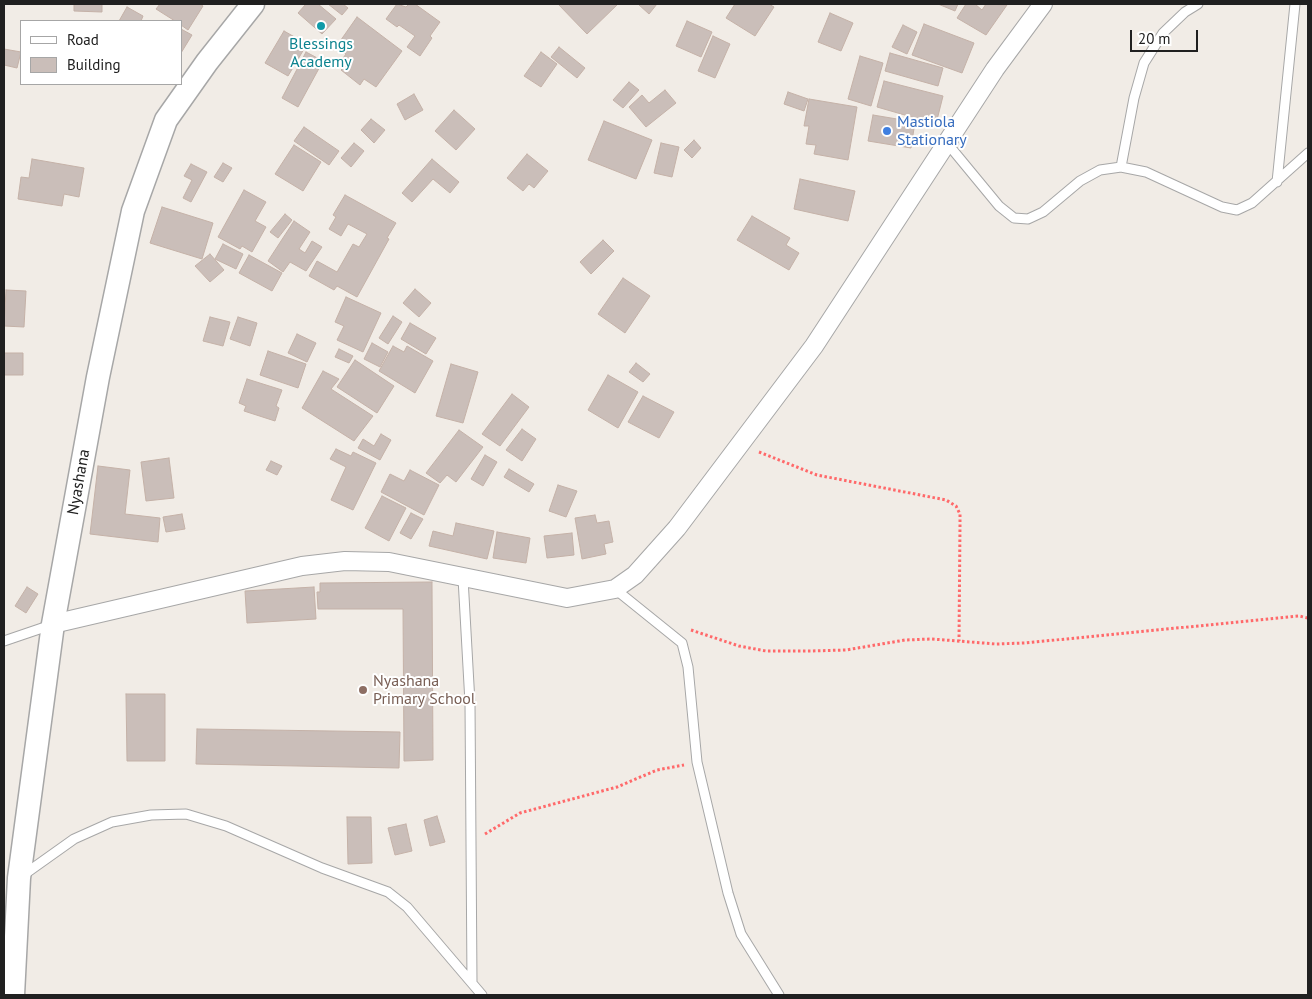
<!DOCTYPE html>
<style>
body{margin:0}
#map{position:relative;width:1312px;height:999px;overflow:hidden;background:#f1ece6;font-family:"PT Sans",sans-serif}
canvas{display:block}
.frame{position:absolute;inset:0;border:5px solid #202020;pointer-events:none}
.legend{position:absolute;left:20px;top:20px;width:162px;height:65px;box-sizing:border-box;background:#fff;border:1px solid #a6a6a6;margin:0;padding:6px 9px;list-style:none;font-size:15px;color:#202020}
.legend li{display:flex;align-items:center;gap:10px;height:25px}
.legend b{width:25px;border:1px solid #a6a6a6}
.scale{position:absolute;left:1130px;top:30px;width:68px;height:22px;box-sizing:border-box;border:2px solid #202020;border-top:0;padding-left:6px;font-size:15px;line-height:18px;white-space:nowrap;color:#202020;-webkit-text-stroke:4px #fff;paint-order:stroke}
</style>
<div id="map">
<canvas width="1312" height="999"></canvas>
<div class="frame"></div>
<ul class="legend">
<li><b style="height:6px;background:#fff"></b>Road</li>
<li><b style="height:14px;background:#cabeb9"></b>Building</li>
</ul>
<div class="scale">20 m</div>
</div>
<script>
const ctx = document.querySelector('canvas').getContext('2d');
ctx.lineJoin = 'round';
function paint(path, color) { ctx.fillStyle = color; ctx.fill(path, 'evenodd'); }
const shape = rows => new Path2D(rows.map(r => 'M' + r).join(''));
function stroke(path, color, width, dash) { ctx.strokeStyle = color; ctx.lineWidth = width; ctx.lineCap = dash ? 'butt' : 'round'; ctx.setLineDash(dash || []); ctx.stroke(path); }
function label(font, color, halo, rows, align = 'center') {
  ctx.font = font + ' "PT Sans",sans-serif'; ctx.lineWidth = 4; ctx.setLineDash([]); ctx.textBaseline = 'middle'; ctx.strokeStyle = halo; ctx.fillStyle = color; for (const [text, x, y, turn = 0] of rows) {
    ctx.save(); ctx.translate(x, y); ctx.rotate((+turn || 0) * Math.PI / 180); ctx.textAlign = isNaN(turn) ? turn : align; if (halo) ctx.strokeText(text, 0, 0); ctx.fillText(text, 0, 0); ctx.restore();
  }
}
const building = shape([
 [74,4,102,4,102,12,74,11,74,4],
 [160,4,200,4,203,6,188,30,181,25,181,21,175,21,156,9,160,4],
 [306,4,318,4,336,19,322,34,298,13,306,4],
 [328,4,343,4,348,8,342,15,328,4],
 [397,4,406,7,409,4,415,4,440,22,430,36,432,38,420,56,407,47,415,36,399,25,397,27,386,19,397,4],
 [558,4,618,4,587,34,558,4],
 [638,4,657,4,649,14,638,4],
 [735,4,769,4,774,7,755,36,726,18,735,4],
 [938,4,958,4,955,11,938,4],
 [966,4,975,4,982,10,986,4,1007,5,986,35,957,18,966,4],
 [127,7,143,16,141,21,119,21,127,7],
 [830,13,853,23,841,51,818,42,830,13],
 [357,17,402,51,376,87,364,79,360,85,341,70,346,65,341,61,346,54,336,47,357,17],
 [687,21,712,32,701,57,676,46,687,21],
 [924,24,974,43,962,73,912,55,924,24],
 [903,25,917,32,907,54,892,47,903,25],
 [181,29,192,35,181,53,181,29],
 [284,31,307,44,288,76,265,63,284,31],
 [713,36,730,44,715,78,698,71,713,36],
 [559,47,585,68,577,78,551,57,559,47],
 [4,49,21,52,17,68,4,65,4,49],
 [306,52,323,61,298,107,282,98,306,52],
 [541,52,557,64,541,87,524,76,541,52],
 [890,53,943,68,938,86,885,71,890,53],
 [860,56,883,63,871,106,848,99,860,56],
 [884,81,943,96,936,124,877,107,884,81],
 [629,82,639,90,623,108,613,100,629,82],
 [665,90,676,103,646,127,629,107,642,95,649,103,665,90],
 [788,92,808,99,804,111,784,104,788,92],
 [414,94,423,110,405,120,397,104,414,94],
 [809,99,857,107,848,160,814,154,816,145,806,144,809,126,804,126,809,99],
 [454,110,475,129,456,150,435,131,454,110],
 [873,115,915,122,911,148,868,141,873,115],
 [371,119,385,130,374,143,361,130,371,119],
 [604,121,652,140,636,179,588,160,604,121],
 [304,127,339,151,329,165,294,141,304,127],
 [694,140,701,148,692,158,684,150,694,140],
 [354,143,364,151,351,167,341,158,354,143],
 [661,143,679,147,672,177,654,173,661,143],
 [294,145,321,162,303,191,275,174,294,145],
 [527,154,548,171,534,188,529,184,523,191,507,178,527,154],
 [32,159,84,168,79,197,64,194,62,206,18,199,21,177,29,178,32,159],
 [432,159,459,182,450,193,433,179,412,202,402,193,432,159],
 [223,163,232,168,223,182,214,177,223,163],
 [191,164,207,172,191,202,183,198,192,180,184,176,191,164],
 [800,179,855,191,848,221,794,209,800,179],
 [244,190,266,202,255,221,266,227,252,252,242,246,240,249,218,237,244,190],
 [345,195,396,223,387,238,389,239,357,297,337,286,334,290,309,276,317,261,337,272,353,244,359,247,367,234,348,224,341,236,329,229,336,217,333,215,345,195],
 [162,207,213,223,202,259,150,243,162,207],
 [285,214,292,220,278,238,270,232,285,214],
 [752,216,790,238,786,245,799,253,789,270,737,240,752,216],
 [294,221,310,232,299,249,305,253,312,241,322,247,306,271,290,262,283,272,268,261,294,221],
 [603,240,614,251,591,274,580,262,603,240],
 [223,244,243,254,236,269,215,259,223,244],
 [210,254,224,270,210,282,195,266,210,254],
 [249,255,282,273,272,291,239,273,249,255],
 [623,278,650,296,625,333,598,314,623,278],
 [415,289,431,303,419,317,403,303,415,289],
 [6,290,26,291,24,327,4,326,6,290],
 [346,297,381,313,363,352,337,340,344,326,335,322,346,297],
 [393,316,402,322,388,344,379,338,393,316],
 [210,317,230,322,223,346,203,341,210,317],
 [238,317,257,323,250,346,230,339,238,317],
 [410,323,436,338,426,354,401,339,410,323],
 [297,334,316,343,307,362,288,353,297,334],
 [372,343,388,352,380,367,364,359,372,343],
 [393,346,404,352,407,346,433,361,415,393,379,371,393,346],
 [339,349,353,356,349,363,335,357,339,349],
 [268,351,306,364,298,388,260,375,268,351],
 [4,353,23,353,23,375,4,375,4,353],
 [355,360,394,386,377,413,337,387,355,360],
 [636,363,650,374,643,382,629,372,636,363],
 [451,364,478,372,463,423,436,416,451,364],
 [323,371,339,379,331,389,373,416,354,441,302,408,323,371],
 [608,375,638,392,618,428,588,410,608,375],
 [247,379,282,390,276,406,279,408,275,421,244,411,246,406,239,403,247,379],
 [512,394,529,407,500,446,482,434,512,394],
 [643,396,674,412,659,438,628,422,643,396],
 [522,429,536,439,522,461,506,450,522,429],
 [459,430,483,447,456,482,447,475,440,483,426,473,459,430],
 [381,434,391,440,380,460,358,448,363,439,374,446,381,434],
 [336,449,351,456,353,452,376,463,353,510,331,500,346,467,330,459,336,449],
 [485,455,497,462,483,486,471,479,485,455],
 [169,458,174,498,146,501,141,462,169,458],
 [271,461,282,466,277,475,266,470,271,461],
 [98,466,130,470,125,514,160,518,158,542,90,534,98,466],
 [509,469,534,484,529,492,504,477,509,469],
 [410,470,439,485,424,515,381,492,390,474,404,481,410,470],
 [558,485,577,491,566,517,549,511,558,485],
 [382,496,406,508,389,541,365,528,382,496],
 [411,513,423,519,411,539,400,533,411,513],
 [182,514,185,529,166,532,163,517,182,514],
 [595,515,597,523,609,521,613,542,604,544,606,554,582,559,575,518,595,515],
 [456,523,494,531,487,559,429,546,433,531,453,536,456,523],
 [497,532,530,538,526,563,493,558,497,532],
 [572,533,574,555,547,558,544,536,572,533],
 [432,582,433,760,404,761,403,609,318,609,317,592,320,592,320,583,432,582],
 [27,587,38,594,26,613,15,606,27,587],
 [314,587,316,619,247,623,245,591,314,587],
 [126,694,165,694,165,761,127,761,126,694],
 [197,729,400,732,399,768,196,764,197,729],
 [437,816,445,842,430,846,424,820,437,816],
 [347,817,371,817,372,863,348,864,347,817],
 [406,824,412,851,395,855,388,828,406,824]
]);
paint(building, '#cabeb9');
stroke(building, '#c4b1a7', 1);
const service = shape([
 [947,143,999,206,1014,218,1028,219,1043,212,1080,181,1100,170,1121,167,1146,172,1222,207,1237,210,1252,203,1308,153],
 [1121,167,1134,98,1144,63,1163,33,1185,12,1198,4],
 [1277,182,1295,4],
 [463,578,470,703,472,983],
 [615,589,682,643,688,667,697,762,728,893,741,934,779,995],
 [4,641,51,625],
 [22,876,74,839,112,822,151,815,186,814,226,826,322,868,388,892,407,907,482,995]
]);
const minor = shape([
 [53,624,302,566,345,561,389,562,567,598,615,589,635,575,677,528,814,346,995,69,1043,4]
]);
const tertiary = shape([
 [13,995,19,878,53,624,98,377,133,211,166,120,207,62,253,4]
]);
stroke(service, '#a7a7a7', 11);
stroke(minor, '#a7a7a7', 20);
stroke(tertiary, '#a7a7a7', 25);
stroke(shape([
 [759,452,817,475,946,500,956,506,960,514,960,525,959,641],
 [691,630,739,646,766,651,811,651,846,650,905,640,932,639,996,644,1025,643,1299,616,1308,618],
 [485,834,520,813,617,787,657,770,684,765]
]), '#ff696a', 3, [2.5, 2.5]);
stroke(service, '#fff', 9);
stroke(minor, '#fff', 18);
stroke(tertiary, '#fff', 22);
for (const [x, y, r, color] of [
 [321,26,5,"#0f9aa8"],
 [887,131,5,"#3f7fe0"],
 [363,690,5,"#8d6e63"]
]) { const dot = new Path2D(); dot.arc(x, y, r, 0, 2 * Math.PI); ctx.fillStyle = color; ctx.fill(dot); stroke(dot, '#fff', 2); }
label('16px', '#0d838f', '#fff', [
 ["Blessings",321,44],
 ["Academy",321,62]
]);
label('16px', '#366cbe', '#fff', [
 ["Mastiola",897,122],
 ["Stationary",897,140]
], 'left');
label('16px', '#202020', '#fff', [
 ["Nyashana",79,482,-80]
]);
label('16px', '#785e54', '#fff', [
 ["Nyashana",373,681],
 ["Primary School",373,699]
], 'left');
</script>
